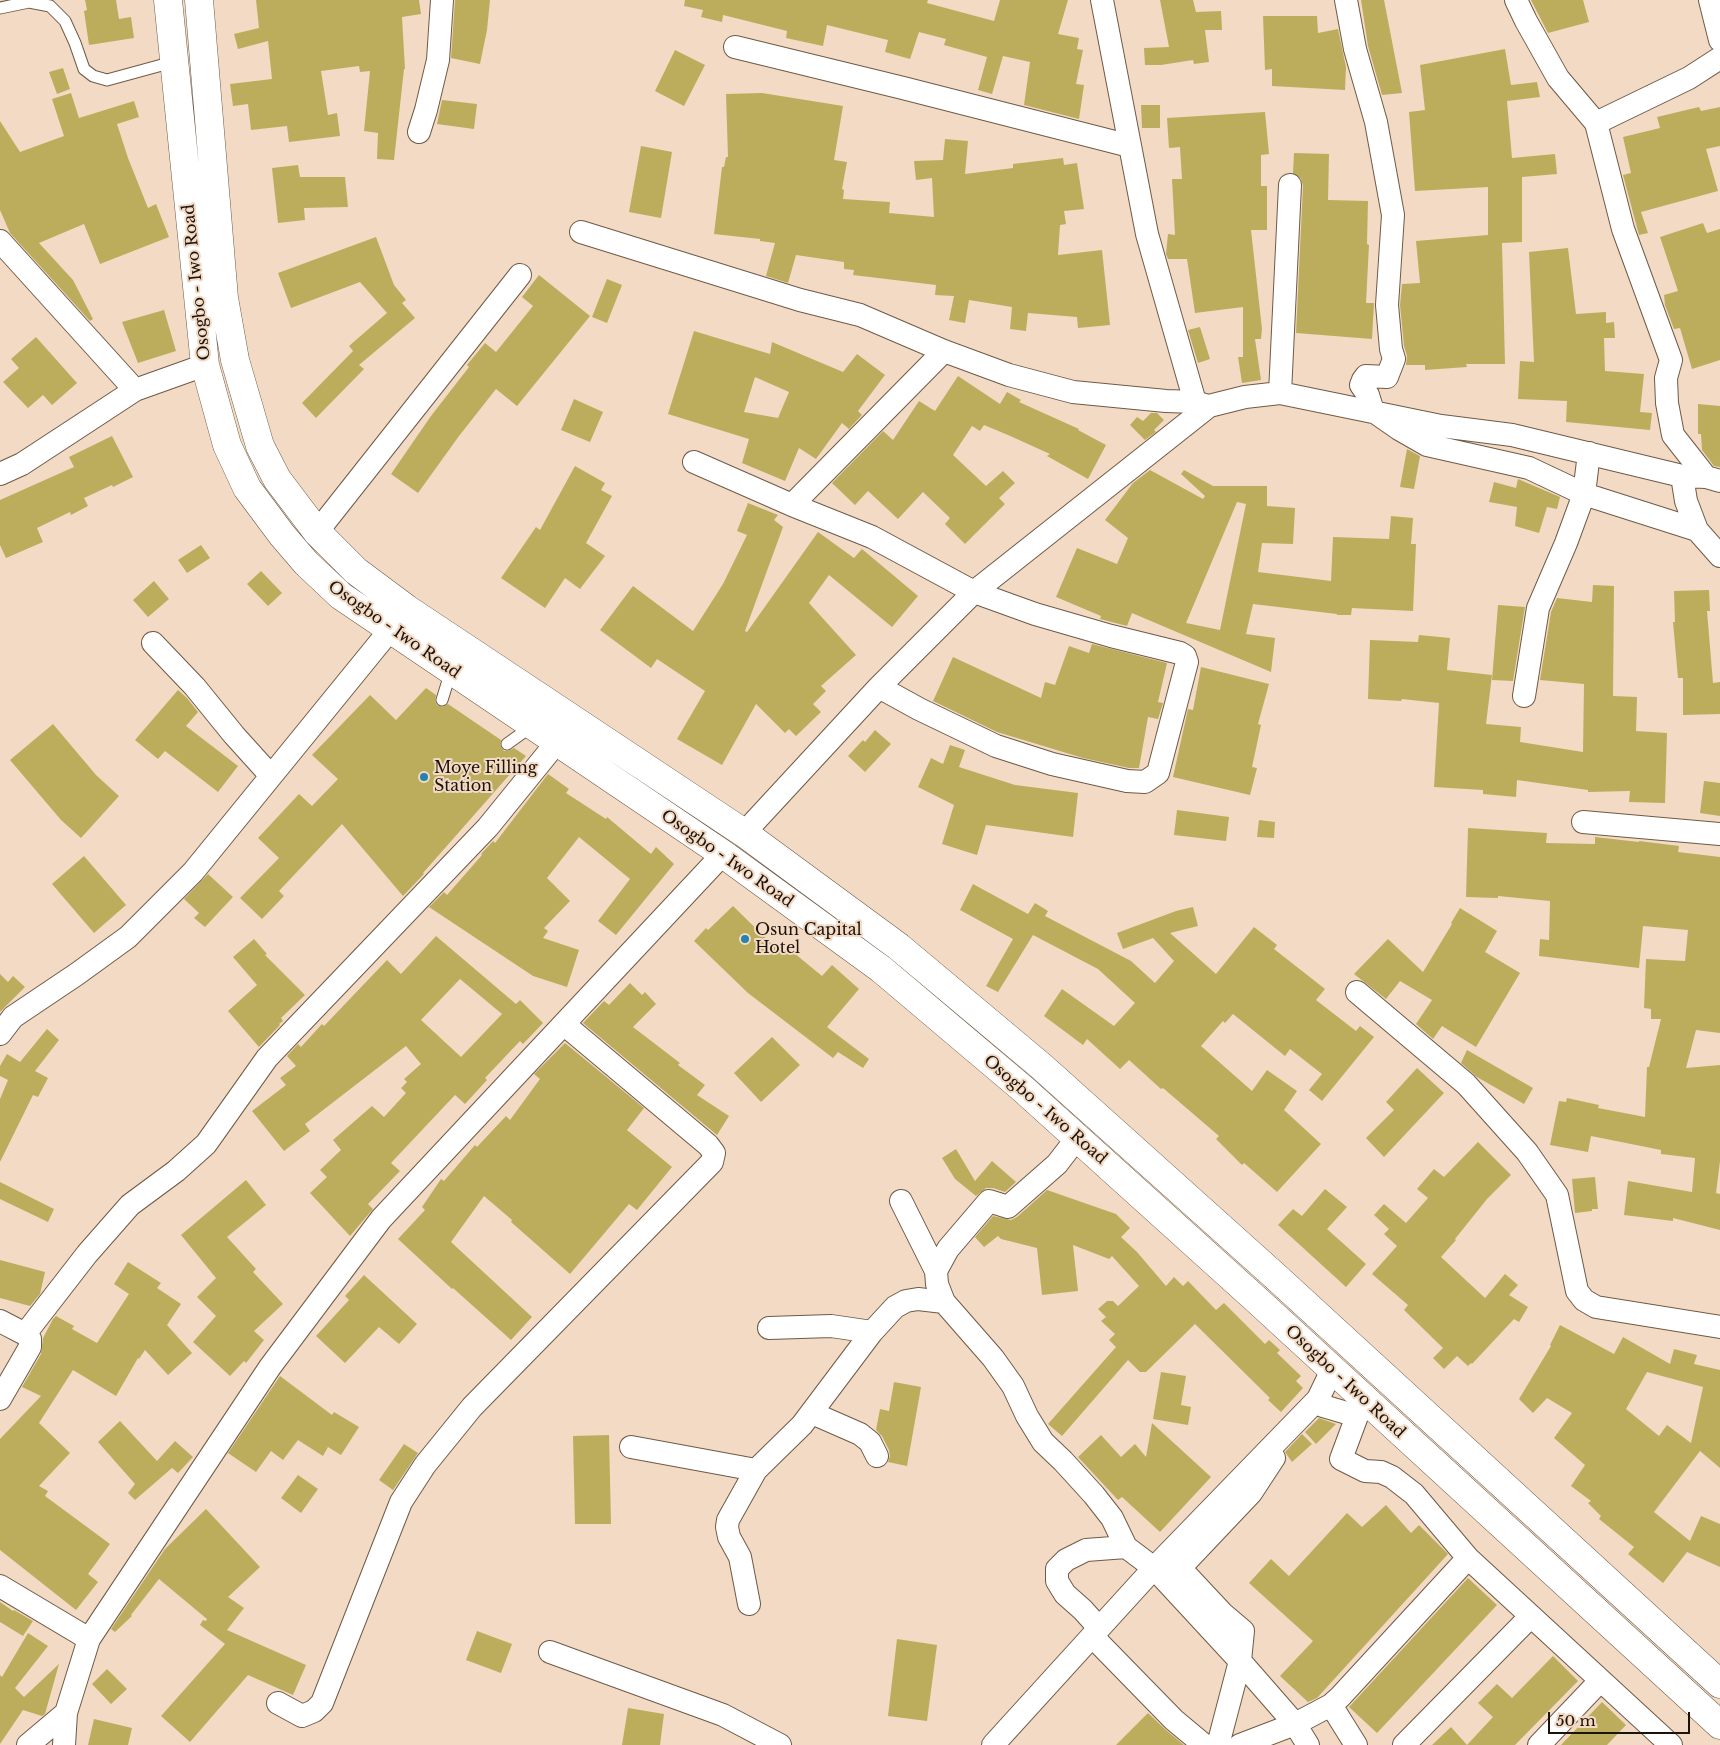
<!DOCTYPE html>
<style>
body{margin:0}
#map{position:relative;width:1720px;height:1745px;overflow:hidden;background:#f3dac4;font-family:"Libre Baskerville",serif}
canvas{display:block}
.scale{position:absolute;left:1548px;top:1712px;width:142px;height:22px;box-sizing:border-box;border:2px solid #1b120a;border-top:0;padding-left:6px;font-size:15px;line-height:18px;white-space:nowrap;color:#1b120a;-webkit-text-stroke:4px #f3dac4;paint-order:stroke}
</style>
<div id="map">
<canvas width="1720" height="1745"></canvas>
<div class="scale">50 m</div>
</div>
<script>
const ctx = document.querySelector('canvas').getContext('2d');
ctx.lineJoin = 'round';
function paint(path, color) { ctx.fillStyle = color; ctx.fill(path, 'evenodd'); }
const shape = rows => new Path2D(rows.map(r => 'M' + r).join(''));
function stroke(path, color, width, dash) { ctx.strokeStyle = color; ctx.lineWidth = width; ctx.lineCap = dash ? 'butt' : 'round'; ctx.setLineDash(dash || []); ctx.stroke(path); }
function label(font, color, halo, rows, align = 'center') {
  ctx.font = font + ' "Libre Baskerville",serif'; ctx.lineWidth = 4; ctx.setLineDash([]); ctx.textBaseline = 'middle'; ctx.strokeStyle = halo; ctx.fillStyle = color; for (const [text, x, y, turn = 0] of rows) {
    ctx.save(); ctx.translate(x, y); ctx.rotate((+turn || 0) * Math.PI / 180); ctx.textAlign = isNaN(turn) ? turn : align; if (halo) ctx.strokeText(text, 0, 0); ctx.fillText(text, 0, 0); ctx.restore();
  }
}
paint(shape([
 [85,0,116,0,119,19,131,17,134,38,89,45,84,11,87,10],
 [256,0,419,0,421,14,402,17,405,69,404,69,394,160,377,159,378,133,364,131,370,71,360,72,359,66,321,71,328,115,337,113,340,136,289,142,287,126,251,130,248,104,233,106,230,84,272,79,268,41,238,49,234,34,259,28],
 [455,0,490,0,487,30,480,64,451,58],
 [685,0,928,0,927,3,994,21,1000,0,1068,0,1058,34,1079,38,1077,49,1083,50,1076,84,1084,85,1079,119,1024,105,1030,62,1003,56,992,94,978,90,987,57,944,45,946,39,919,32,910,59,885,52,888,40,827,25,823,46,786,38,787,31,723,15,722,22,701,17,703,10,684,6],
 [1160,0,1193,0,1196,12,1221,11,1222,30,1205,30,1209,62,1194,64,1193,60,1161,65,1145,65,1144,48,1169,47],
 [1361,0,1384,0,1402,93,1382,95,1368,46],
 [1531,0,1583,0,1589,22,1548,33],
 [1263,16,1317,16,1318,33,1338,29,1346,67,1345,90,1272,86,1272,69,1265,70],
 [1505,49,1511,85,1537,82,1540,97,1507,101,1512,158,1555,154,1557,174,1522,177,1522,242,1502,243,1505,364,1466,364,1467,367,1425,370,1425,365,1406,365,1407,356,1404,346,1400,305,1402,284,1420,283,1416,241,1488,235,1488,187,1415,191,1409,112,1425,110,1420,65],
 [675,50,705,65,684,106,655,91],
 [63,68,70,89,57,94,49,72],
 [71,93,79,118,134,101,139,117,117,124,128,158,148,208,156,204,169,237,100,264,84,224,39,243,73,280,93,319,90,321,10,233,0,210,0,121,20,152,64,136,52,99],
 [762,93,843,106,834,160,847,162,842,189,844,190,843,199,890,202,889,213,934,217,932,178,916,180,914,161,943,160,945,139,968,141,965,174,1013,168,1013,164,1063,158,1064,165,1077,163,1084,209,1064,211,1066,224,1060,225,1058,255,1102,250,1110,325,1078,328,1077,317,1028,313,1026,331,1010,329,1012,307,969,300,965,323,949,320,954,296,935,295,936,285,853,275,854,270,844,269,844,262,796,255,788,283,766,276,775,243,760,241,760,239,714,234,722,167,724,167,726,157,728,157,726,94],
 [442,100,477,104,474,129,437,124],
 [1141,105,1160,105,1160,128,1142,128],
 [1699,107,1701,111,1720,107,1720,146,1706,149,1718,191,1641,212,1648,233,1639,235,1623,175,1631,173,1623,137,1660,128,1657,117],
 [1265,112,1269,154,1261,155,1261,186,1267,186,1267,230,1251,230,1262,329,1261,339,1255,339,1261,380,1242,383,1238,357,1243,357,1243,307,1195,313,1187,259,1168,259,1166,254,1168,234,1175,235,1172,179,1182,179,1180,147,1169,148,1167,118],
 [641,146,672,152,661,218,629,212],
 [1294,153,1329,154,1328,200,1368,201,1367,244,1369,245,1366,303,1374,303,1372,339,1296,333,1303,186,1301,179,1293,173],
 [298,165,300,177,345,177,348,207,304,208,305,220,278,223,272,168],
 [1703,223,1707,233,1720,229,1720,360,1692,369,1680,328,1674,329,1665,305,1664,295,1678,291,1660,237],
 [376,237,394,285,406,300,402,303,415,318,359,365,364,369,316,418,302,403,353,351,349,346,387,313,360,282,291,308,278,273],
 [1568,248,1576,314,1606,312,1606,323,1614,322,1615,338,1604,338,1605,371,1644,374,1640,412,1652,413,1650,430,1566,422,1567,401,1518,399,1520,361,1534,362,1529,252],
 [539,275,590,316,517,406,496,389,459,436,418,493,391,474,431,416,469,367,467,365,485,343,496,352,533,306,522,297],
 [607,279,622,285,607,323,592,317],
 [164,310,176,351,138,363,122,322],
 [1200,327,1210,359,1198,363,1188,330],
 [694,331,770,354,772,342,843,372,857,354,885,375,858,411,862,415,849,429,842,423,816,459,799,448,785,481,742,463,749,439,668,414],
 [755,377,789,392,778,418,744,412],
 [36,337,77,383,52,405,43,395,28,408,3,382,19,368,11,359],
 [958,376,1000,404,1007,392,1021,400,1019,402,1079,429,1078,430,1106,445,1088,479,1047,456,1050,454,1008,435,984,425,980,431,972,426,953,455,986,486,1003,471,1015,483,999,498,1005,504,965,544,945,524,950,518,923,492,898,519,868,491,855,505,832,483,883,431,893,440,919,401,935,411],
 [574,399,603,412,590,442,561,430],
 [1698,404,1720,406,1720,467,1714,466,1702,450,1701,434,1698,434],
 [1151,413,1157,413,1164,420,1154,430,1156,432,1145,440,1130,425,1137,417,1143,421],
 [112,436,133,477,113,487,112,485,84,498,88,506,71,515,70,512,37,528,43,542,6,558,0,545,0,500,74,467,69,457],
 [1407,449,1420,456,1414,489,1400,487],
 [575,466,605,483,601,490,612,496,586,543,605,556,580,589,565,578,545,608,501,578,536,527,540,530],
 [1150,470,1203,499,1205,496,1181,474,1184,470,1213,486,1267,486,1267,506,1295,508,1293,544,1262,543,1258,572,1331,581,1333,537,1389,539,1391,516,1413,518,1411,544,1416,544,1413,611,1352,608,1351,615,1337,615,1337,614,1253,604,1246,634,1275,638,1271,672,1132,613,1127,626,1100,619,1101,616,1056,597,1077,548,1117,564,1128,538,1105,520,1133,483],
 [1237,502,1246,504,1220,630,1186,623],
 [1518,479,1560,497,1557,509,1547,507,1539,533,1515,526,1517,507,1489,502,1494,482,1516,488],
 [748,503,778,515,774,520,783,527,745,631,747,632,818,532,854,558,862,549,918,596,892,627,829,575,809,603,856,655,821,686,826,691,813,704,821,712,796,736,789,729,785,733,756,704,722,765,677,739,705,691,657,659,651,668,600,630,633,586,693,631,723,584,747,535,737,531],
 [201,545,210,558,187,573,178,560],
 [261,571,282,593,268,606,247,584],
 [154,581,169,599,148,617,133,600],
 [1593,585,1614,586,1613,696,1637,697,1636,731,1667,733,1665,803,1629,802,1630,791,1588,792,1588,790,1517,780,1516,797,1483,794,1483,790,1434,787,1439,703,1402,699,1401,701,1368,699,1370,640,1418,642,1419,635,1450,638,1447,670,1492,675,1486,724,1521,727,1520,742,1583,752,1584,684,1540,680,1551,612,1557,598,1592,602],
 [1709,590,1710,611,1707,611,1713,683,1720,682,1720,714,1683,715,1683,678,1678,678,1673,622,1675,622,1674,591],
 [1498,605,1525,607,1513,681,1492,680],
 [1092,644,1167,663,1158,702,1163,703,1158,719,1148,717,1139,768,1129,768,1083,758,997,732,933,701,953,657,1041,698,1045,682,1055,685,1069,646,1089,653],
 [1201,667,1269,684,1258,724,1261,725,1252,767,1257,768,1250,795,1173,777,1188,709,1193,710],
 [426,688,436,695,435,701,437,705,443,707,448,704,501,740,500,745,504,751,508,751,514,748,526,756,423,873,424,874,403,896,342,824,279,891,284,896,262,919,240,898,279,858,258,838,299,794,312,806,338,779,312,755,370,695,396,720],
 [178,690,187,698,198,712,186,726,238,766,218,792,165,751,158,759,135,740],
 [53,724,96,775,119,796,81,838,61,820,10,760],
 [875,730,891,744,865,772,848,756,863,740,865,742],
 [950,745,965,750,959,767,1015,785,1078,793,1073,837,986,825,977,855,942,844,954,805,918,787,931,758,943,764],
 [548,774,569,789,566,793,606,819,607,817,651,854,656,847,674,864,616,935,598,921,630,879,579,837,547,878,570,901,544,928,548,931,543,938,579,950,567,987,533,976,429,907,444,892,447,895,482,855,481,854,493,841,495,843],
 [1704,781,1720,783,1720,816,1700,813],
 [1177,810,1229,817,1226,841,1174,835],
 [1259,820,1275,822,1274,838,1257,837],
 [1468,828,1547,833,1546,843,1595,844,1595,837,1639,842,1639,841,1679,846,1678,852,1720,857,1720,1033,1696,1030,1686,1068,1720,1065,1720,1161,1716,1193,1720,1194,1720,1230,1673,1218,1673,1221,1624,1215,1628,1181,1692,1192,1695,1158,1661,1154,1661,1150,1591,1136,1588,1152,1550,1145,1559,1101,1566,1102,1567,1098,1599,1105,1598,1108,1645,1117,1647,1067,1649,1067,1661,1019,1651,1019,1651,1009,1644,1008,1646,959,1685,961,1688,930,1643,926,1639,968,1539,956,1540,939,1549,940,1550,901,1498,896,1498,898,1466,897],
 [84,856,126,905,94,933,52,884],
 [208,874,233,897,205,927,194,918,199,913,184,899],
 [973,884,1028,914,1035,903,1048,911,1045,916,1131,961,1155,983,1174,961,1153,938,1123,949,1117,933,1176,911,1193,907,1198,926,1170,933,1216,974,1254,927,1277,945,1274,949,1325,989,1316,1000,1356,1031,1360,1026,1374,1037,1322,1101,1309,1090,1322,1074,1290,1049,1285,1056,1233,1014,1225,1023,1223,1021,1201,1046,1252,1091,1267,1070,1297,1091,1284,1110,1321,1144,1277,1192,1244,1163,1242,1165,1216,1139,1219,1136,1163,1088,1161,1089,1129,1060,1120,1069,1087,1039,1083,1045,1044,1016,1062,989,1114,1026,1135,1003,1098,969,1033,935,998,992,986,986,1013,939,960,910],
 [733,906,783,955,788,948,822,976,832,965,859,989,827,1027,869,1059,863,1068,838,1052,833,1058,748,993,694,941,706,928,708,930],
 [1460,908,1497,931,1485,952,1520,973,1476,1047,1442,1026,1433,1039,1416,1024,1432,1000,1400,981,1386,999,1354,974,1388,939,1423,972,1452,924,1451,923],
 [436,936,516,1004,520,1000,543,1023,523,1044,520,1041,485,1078,487,1080,465,1104,455,1095,391,1163,400,1171,368,1204,373,1209,350,1236,310,1193,327,1177,320,1170,341,1150,333,1140,372,1106,384,1117,406,1093,401,1088,407,1082,404,1079,421,1064,406,1046,305,1124,310,1131,284,1151,252,1111,286,1085,280,1078,296,1066,287,1056,298,1044,301,1047,322,1024,324,1026,387,960,401,974],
 [460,979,502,1014,461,1057,421,1020],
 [254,939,267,954,265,955,305,995,281,1018,283,1021,279,1024,280,1025,259,1047,228,1011,257,985,233,957],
 [0,974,8,982,13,976,25,987,0,1012],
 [630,983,642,995,645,992,656,1004,633,1027,680,1063,678,1065,705,1085,697,1095,729,1116,717,1135,583,1023,604,1001,609,1005],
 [47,1029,59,1040,35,1071,48,1078,38,1097,33,1095,0,1162,0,1099,8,1080,0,1076,0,1066,7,1054,20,1062],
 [772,1037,800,1065,761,1102,734,1073],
 [565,1043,644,1108,627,1130,672,1167,637,1210,629,1204,570,1274,511,1222,512,1220,484,1196,451,1242,532,1317,511,1340,453,1288,452,1289,398,1239,425,1210,422,1207,441,1179,444,1181,475,1145,477,1147,506,1116,510,1120,540,1079,534,1074],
 [1467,1050,1533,1088,1524,1104,1477,1077,1461,1063],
 [1417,1068,1444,1093,1384,1157,1366,1138,1394,1110,1386,1102],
 [1478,1142,1511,1175,1487,1199,1455,1239,1456,1240,1441,1257,1485,1298,1505,1274,1518,1285,1509,1295,1528,1307,1519,1322,1514,1319,1472,1364,1471,1363,1468,1366,1457,1356,1444,1369,1433,1358,1443,1348,1404,1310,1408,1305,1372,1274,1397,1246,1384,1234,1389,1229,1374,1215,1384,1204,1406,1223,1428,1198,1417,1189,1434,1169,1444,1177],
 [956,1149,975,1181,992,1161,1016,1182,1005,1192,993,1188,986,1188,976,1196,955,1179,942,1158],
 [1595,1177,1598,1209,1592,1209,1592,1211,1575,1213,1572,1179],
 [246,1180,266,1205,227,1237,256,1269,253,1272,283,1304,254,1331,264,1340,246,1363,244,1361,230,1376,193,1342,216,1316,197,1297,216,1278,181,1235],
 [0,1182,54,1209,48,1222,0,1199],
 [1325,1189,1347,1207,1327,1229,1366,1264,1346,1287,1278,1225,1293,1209,1302,1216],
 [1047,1190,1116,1214,1130,1228,1121,1237,1137,1252,1166,1286,1174,1277,1183,1286,1188,1281,1216,1310,1224,1303,1265,1344,1269,1340,1280,1350,1277,1353,1301,1376,1296,1381,1303,1388,1281,1412,1268,1400,1270,1398,1195,1324,1146,1372,1140,1372,1128,1360,1062,1436,1048,1424,1116,1347,1109,1340,1115,1334,1101,1321,1106,1317,1098,1309,1107,1301,1113,1301,1118,1306,1139,1286,1112,1256,1109,1259,1073,1245,1078,1291,1042,1295,1037,1248,1001,1239,998,1236,984,1247,975,1237,993,1216,1011,1220,1017,1217],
 [0,1260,45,1272,40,1294,30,1306,0,1298],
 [128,1262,161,1283,157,1288,181,1304,167,1325,192,1353,168,1375,145,1350,139,1359,138,1358,116,1396,73,1370,39,1423,70,1453,39,1486,48,1491,45,1496,110,1544,88,1574,98,1582,76,1610,0,1550,0,1439,41,1396,22,1387,41,1354,43,1338,53,1319,56,1316,74,1326,72,1329,97,1343,129,1294,114,1284],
 [364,1275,417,1324,399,1344,379,1327,345,1363,316,1336,349,1300,345,1296],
 [1560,1325,1614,1354,1623,1337,1670,1364,1674,1349,1697,1355,1694,1364,1720,1370,1720,1468,1700,1451,1654,1512,1690,1541,1701,1516,1720,1524,1720,1567,1687,1552,1663,1583,1628,1554,1634,1547,1599,1519,1601,1516,1588,1503,1591,1501,1571,1486,1585,1465,1554,1438,1572,1413,1547,1398,1533,1413,1519,1399,1551,1346,1550,1345],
 [1647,1372,1703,1387,1691,1443,1667,1425,1659,1436,1626,1409],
 [1161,1372,1186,1376,1181,1405,1191,1407,1188,1425,1153,1419],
 [280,1376,332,1415,334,1412,359,1427,341,1455,328,1447,323,1456,298,1440,283,1460,271,1451,256,1472,228,1453],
 [894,1382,921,1387,907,1466,888,1462,890,1456,889,1450,882,1436,876,1430,880,1409,889,1411],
 [1319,1418,1336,1424,1316,1444,1305,1432],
 [120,1421,157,1461,175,1441,193,1457,178,1473,172,1468,135,1500,128,1493,135,1484,98,1442],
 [1152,1423,1211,1477,1160,1532,1122,1497,1118,1500,1078,1457,1101,1435,1121,1457,1135,1444,1146,1457],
 [1302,1434,1312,1444,1292,1462,1285,1452],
 [609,1435,611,1524,575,1524,573,1436],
 [404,1444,418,1453,393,1490,379,1480],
 [298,1475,318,1489,301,1513,281,1498],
 [1386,1505,1411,1533,1419,1525,1448,1554,1317,1698,1308,1702,1280,1676,1313,1641,1249,1583,1271,1559,1289,1576,1347,1513,1362,1527],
 [206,1509,260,1567,228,1597,244,1608,227,1630,306,1665,293,1695,248,1675,190,1742,161,1716,225,1644,200,1625,203,1620,206,1621,207,1619,159,1579,131,1615,132,1616,115,1632,111,1629,165,1549],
 [1468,1578,1497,1605,1377,1733,1349,1707],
 [0,1602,13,1611,14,1610,33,1621,23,1636,0,1622],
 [477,1631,512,1644,501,1673,466,1660],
 [28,1633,48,1646,15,1688,24,1697,59,1664,45,1714,42,1716,23,1710,0,1744,0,1675,2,1677],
 [897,1639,937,1645,927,1721,888,1716],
 [1553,1656,1578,1681,1515,1745,1432,1745,1451,1727,1467,1745,1493,1717,1478,1703,1497,1684,1512,1698],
 [107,1669,127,1689,111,1704,92,1684],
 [1602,1702,1626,1725,1607,1745,1561,1745],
 [628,1708,664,1714,660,1745,622,1745],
 [1148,1713,1166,1730,1184,1745,1116,1745],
 [94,1719,132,1728,128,1745,88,1745]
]), '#bcad5c');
const lane = shape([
 [0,8,29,2,50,6,65,21,75,43,84,69,93,76,107,80,173,62],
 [442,700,451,671],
 [507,744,532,726]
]);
const street = shape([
 [1102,0,1147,234,1195,402,1208,406],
 [1346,0,1355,49,1376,122,1393,215,1387,305,1391,349,1394,359,1387,377,1366,376,1363,380,1361,385,1368,395,1373,411,1399,429,1427,445,1529,468,1584,494,1697,530],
 [1516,0,1526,21,1558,78,1596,123,1623,229,1671,360,1666,378,1667,403,1673,435,1706,477],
 [1710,0,1720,40],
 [735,47,903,88,1130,146],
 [1596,123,1689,78,1720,58],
 [419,132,426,110,438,60,442,0],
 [581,232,800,300,860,315,944,351,1009,375,1073,392,1166,401,1195,402],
 [0,241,135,390],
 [1280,393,1290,185],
 [694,462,792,505,872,537,974,592,1035,614,1111,636,1180,653,1185,656,1187,662,1158,773,1145,782,1127,781,1052,764,996,746,919,709,879,687],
 [0,474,22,464,135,390,205,365],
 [1682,476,1686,501,1697,530,1720,556],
 [792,505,944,351],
 [317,532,520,275],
 [153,643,195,687,234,735,271,776],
 [1524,696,1538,608,1566,543,1584,494,1589,453],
 [1583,822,1720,834],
 [744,833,879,687,974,592,1209,406,1245,397,1280,393,1441,426,1512,435,1682,476,1706,477,1720,481],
 [1357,992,1466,1084,1527,1152,1557,1195,1577,1291,1584,1300,1596,1307,1720,1327],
 [0,1034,13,1017,77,974,128,937,193,872,390,630],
 [1077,1138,1057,1164,1008,1207,989,1201,948,1249,936,1271,937,1284,944,1302,993,1358,1013,1386,1027,1416,1043,1442,1063,1461,1094,1495,1112,1518,1126,1547,1154,1568,1240,1661,1295,1724,1308,1745],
 [901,1201,936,1271],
 [0,1321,25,1334,30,1339,30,1347,0,1399],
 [769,1328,831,1326,872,1332],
 [25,1334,87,1254,130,1205,176,1171,206,1144,267,1058,488,827,557,742],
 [1323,1406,1357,1416,1341,1459,1365,1471,1381,1472,1392,1477,1414,1494,1468,1558,1671,1745],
 [812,1413,860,1434,870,1442,877,1456],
 [631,1447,756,1470],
 [0,1586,89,1639],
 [749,1604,740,1557,729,1537,727,1527,728,1520,756,1470,802,1425,872,1332,895,1307,906,1301,918,1299,944,1302],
 [1099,1628,1083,1610,1065,1594,1057,1581,1057,1569,1066,1560,1086,1550,1126,1547],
 [1092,1636,1174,1720,1204,1745],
 [550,1652,723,1715,780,1745],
 [278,1703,302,1716,314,1711,322,1703,401,1502,425,1465,472,1407,712,1162,714,1153,708,1145,565,1025],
 [1331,1705,1356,1745],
 [28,1745,66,1713],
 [64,1745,66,1713,89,1639,270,1367,381,1219,723,854],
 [993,1745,1154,1568,1318,1399,1332,1370],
 [1218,1745,1240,1661,1243,1631,1223,1614,1180,1568,1251,1493,1274,1458],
 [1240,1745,1295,1724,1331,1705,1340,1697,1468,1558],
 [1404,1745,1530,1617],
 [1539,1745,1600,1681]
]);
const primary = shape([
 [168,0,205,365,227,445,247,488,282,535,306,563,341,596,723,854,881,969,1023,1089,1259,1302,1720,1725],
 [199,0,224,298,235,360,260,446,277,479,317,532,356,571,407,609,744,833,899,947,1041,1066,1275,1276,1720,1684]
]);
stroke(lane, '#6f5a46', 13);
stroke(street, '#6f5a46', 24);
stroke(primary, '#6f5a46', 29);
stroke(lane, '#fff', 11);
stroke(street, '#fff', 22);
stroke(primary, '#fff', 28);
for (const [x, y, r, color] of [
 [424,777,5,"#2682af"],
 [745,939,5,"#2682af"]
]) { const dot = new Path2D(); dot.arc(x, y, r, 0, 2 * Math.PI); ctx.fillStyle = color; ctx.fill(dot); stroke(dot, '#f3dac4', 2); }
label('16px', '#1b120a', '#f3dac4', [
 ["Osogbo - Iwo Road",197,282,-96],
 ["Osogbo - Iwo Road",394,630,35],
 ["Osogbo - Iwo Road",727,859,35],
 ["Osogbo - Iwo Road",1045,1110,41],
 ["Osogbo - Iwo Road",1345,1382,43]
]);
label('16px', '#1b120a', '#f3dac4', [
 ["Moye Filling",434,768],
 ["Station",434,786],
 ["Osun Capital",755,930],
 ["Hotel",755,948]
], 'left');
</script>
